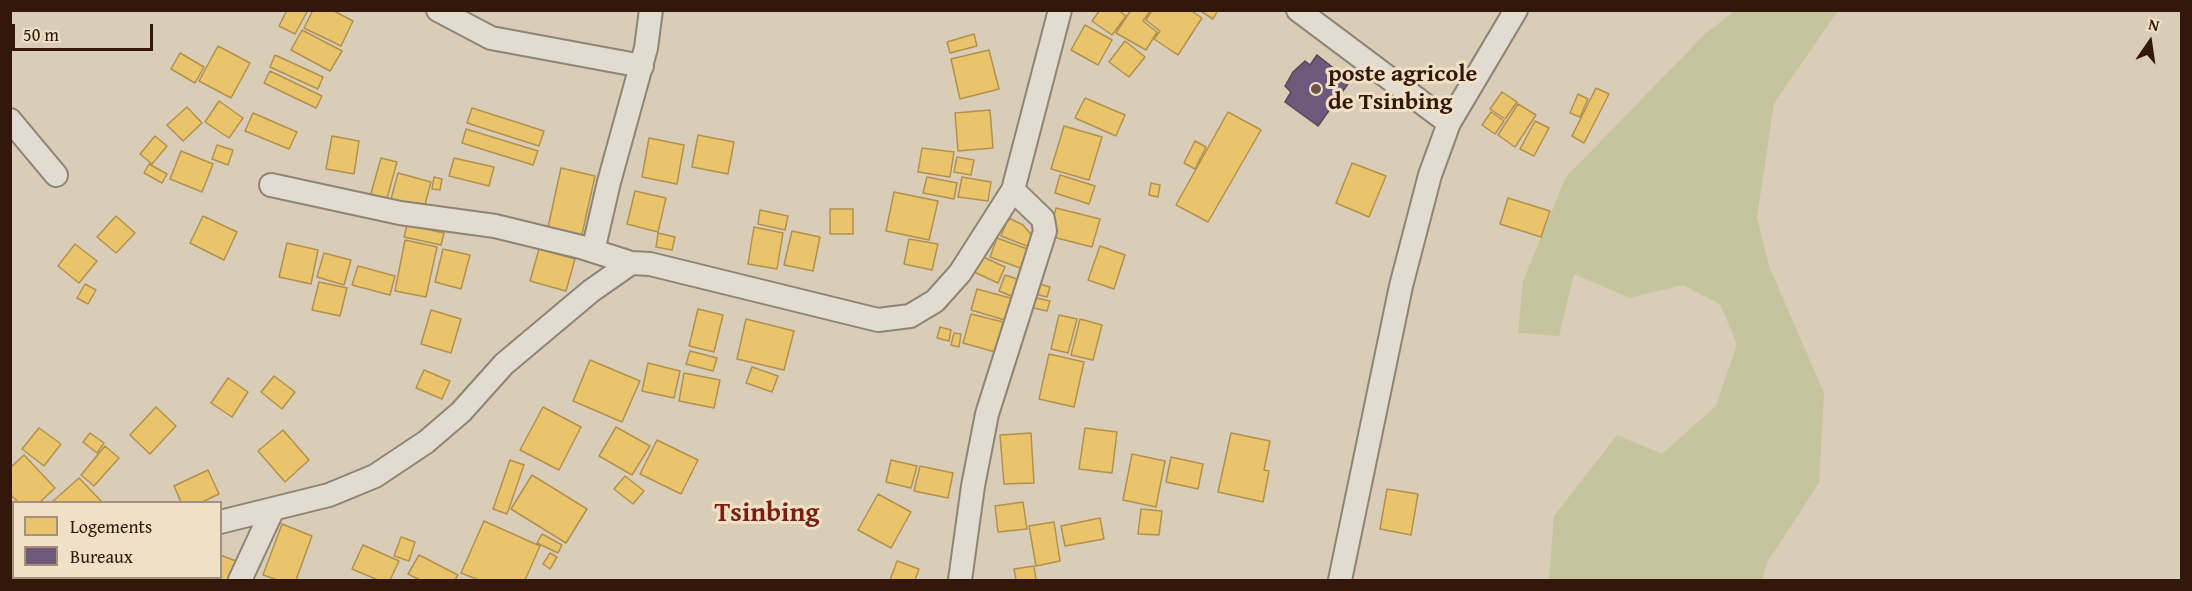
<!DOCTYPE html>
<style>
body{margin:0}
#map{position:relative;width:2192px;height:591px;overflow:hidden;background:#d9cdb7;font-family:"Gentium Book Plus",serif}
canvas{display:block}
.frame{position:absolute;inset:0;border:12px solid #32170a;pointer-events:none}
.legend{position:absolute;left:12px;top:501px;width:210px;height:78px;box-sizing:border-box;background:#f0e1c6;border:2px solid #a4907b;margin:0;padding:8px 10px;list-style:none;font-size:18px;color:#32170a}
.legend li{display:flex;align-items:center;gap:12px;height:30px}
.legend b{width:30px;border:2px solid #a4907b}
.north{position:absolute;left:2120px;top:12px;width:60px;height:60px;-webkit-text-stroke:4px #f0e1c6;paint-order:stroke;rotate:13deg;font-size:16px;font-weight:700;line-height:24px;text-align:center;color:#32170a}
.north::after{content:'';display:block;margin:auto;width:21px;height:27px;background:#32170a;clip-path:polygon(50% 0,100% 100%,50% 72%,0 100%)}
.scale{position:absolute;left:12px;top:24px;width:141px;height:27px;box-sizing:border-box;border:3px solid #32170a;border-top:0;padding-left:8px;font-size:18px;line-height:21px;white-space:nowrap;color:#32170a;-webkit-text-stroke:4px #f0e1c6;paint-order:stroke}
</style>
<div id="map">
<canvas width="2192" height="591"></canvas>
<div class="frame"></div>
<ul class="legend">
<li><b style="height:16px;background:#e9c46a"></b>Logements</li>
<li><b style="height:16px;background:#6d597a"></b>Bureaux</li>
</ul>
<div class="north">N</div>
<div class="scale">50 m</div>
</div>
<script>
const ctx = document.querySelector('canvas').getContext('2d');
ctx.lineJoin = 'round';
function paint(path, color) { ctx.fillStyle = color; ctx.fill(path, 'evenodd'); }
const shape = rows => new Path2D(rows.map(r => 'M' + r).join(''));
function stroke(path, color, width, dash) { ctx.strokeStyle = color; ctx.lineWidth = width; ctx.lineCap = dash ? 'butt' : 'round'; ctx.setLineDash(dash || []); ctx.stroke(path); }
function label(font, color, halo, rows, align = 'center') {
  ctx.font = font + ' "Gentium Book Plus",serif'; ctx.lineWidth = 6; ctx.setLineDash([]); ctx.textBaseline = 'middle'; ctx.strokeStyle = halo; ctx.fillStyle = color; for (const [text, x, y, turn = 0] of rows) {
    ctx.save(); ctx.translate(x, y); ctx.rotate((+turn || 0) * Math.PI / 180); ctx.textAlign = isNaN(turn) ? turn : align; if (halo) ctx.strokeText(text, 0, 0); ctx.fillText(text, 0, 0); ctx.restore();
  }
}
paint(shape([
 [1736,10,1838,11,1774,103,1757,218,1769,266,1824,393,1819,483,1768,561,1762,580,1549,580,1554,516,1617,435,1662,454,1716,406,1737,344,1720,304,1683,285,1630,298,1574,274,1559,336,1518,333,1523,281,1566,177,1705,34]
]), '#c5c49d');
const homes = shape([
 [287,10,308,10,295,34,279,26,287,10],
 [313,10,332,10,353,21,341,46,304,28,313,10],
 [1100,10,1118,10,1126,16,1112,35,1092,21,1100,10],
 [1131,10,1151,10,1143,21,1157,32,1146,50,1116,33,1131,10],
 [1152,10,1190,10,1202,18,1178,55,1154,39,1160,31,1146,20,1152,10],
 [1199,10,1218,10,1213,19,1199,10],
 [1085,25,1112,40,1098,65,1071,50,1085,25],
 [302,30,342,51,330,71,291,50,302,30],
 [974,34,977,46,950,53,947,42,974,34],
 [1125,41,1145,57,1129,77,1109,62,1125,41],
 [218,46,250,63,231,98,199,81,218,46],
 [989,50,999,89,960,99,951,59,989,50],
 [180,53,204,67,195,83,171,69,180,53],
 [275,55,323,77,318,89,270,67,275,55],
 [270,71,322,96,316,108,264,83,270,71],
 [1596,88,1609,94,1584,143,1572,136,1596,88],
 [1502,92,1517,102,1505,119,1490,109,1502,92],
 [1578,94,1588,99,1580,117,1570,113,1578,94],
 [1085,98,1125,115,1116,136,1075,118,1085,98],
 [219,101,243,118,229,138,205,122,219,101],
 [1518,104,1536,115,1515,147,1498,135,1518,104],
 [187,107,202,123,183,141,167,125,187,107],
 [472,108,544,131,539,146,467,123,472,108],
 [990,110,993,148,958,151,955,113,990,110],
 [1228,112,1261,130,1208,222,1176,205,1228,112],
 [1491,112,1504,121,1495,134,1482,125,1491,112],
 [253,113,297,132,289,149,245,131,253,113],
 [1535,121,1549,128,1534,156,1520,149,1535,121],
 [1064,126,1102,137,1089,180,1051,169,1064,126],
 [466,129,538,151,533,165,462,143,466,129],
 [698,135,734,142,728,174,692,167,698,135],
 [155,136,167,146,152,164,140,154,155,136],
 [332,136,359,141,354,174,326,169,332,136],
 [649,138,684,145,677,184,642,177,649,138],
 [1195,141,1206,147,1195,169,1184,163,1195,141],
 [217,145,233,150,228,165,212,159,217,145],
 [922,148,954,152,950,177,918,172,922,148],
 [181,151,213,164,202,192,170,179,181,151],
 [957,157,974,160,971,175,954,172,957,157],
 [381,158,397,162,386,202,370,197,381,158],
 [454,158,494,167,489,186,449,176,454,158],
 [1352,163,1386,176,1369,217,1336,203,1352,163],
 [149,164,167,174,162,183,144,173,149,164],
 [561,168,595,176,581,239,547,232,561,168],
 [398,173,431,182,423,212,390,203,398,173],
 [1060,175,1095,186,1089,204,1055,193,1060,175],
 [434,177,442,179,440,190,432,189,434,177],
 [927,177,957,183,954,199,923,193,927,177],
 [962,177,991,182,988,201,958,197,962,177],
 [1151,183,1160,185,1158,197,1149,195,1151,183],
 [635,191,666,198,658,232,627,224,635,191],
 [894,192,938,201,929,240,886,231,894,192],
 [1508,198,1550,211,1541,237,1500,224,1508,198],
 [1056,208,1100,219,1092,247,1049,236,1056,208],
 [830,209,853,209,853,234,830,234,830,209],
 [760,210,788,216,785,230,758,224,760,210],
 [116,216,135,233,116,253,97,237,116,216],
 [203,216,237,232,224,260,190,243,203,216],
 [1011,219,1023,225,1036,240,1032,248,1001,236,1007,221,1011,219],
 [407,225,444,233,441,245,404,237,407,225],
 [754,227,783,233,777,269,748,264,754,227],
 [792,231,820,237,813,271,784,265,792,231],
 [658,233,675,237,672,250,656,247,658,233],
 [997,238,1030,250,1023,269,990,257,997,238],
 [909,239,938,244,932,270,904,264,909,239],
 [405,240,437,247,426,297,395,291,405,240],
 [287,243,318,250,311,284,279,277,287,243],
 [75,244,97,261,79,283,58,266,75,244],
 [1100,246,1125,255,1114,289,1088,280,1100,246],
 [443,249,470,255,461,289,435,282,443,249],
 [539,249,575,259,566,291,530,281,539,249],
 [324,253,351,260,344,285,317,277,324,253],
 [981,256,1005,267,998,283,974,272,981,256],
 [358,266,395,276,390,295,352,285,358,266],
 [1005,275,1023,281,1016,298,999,291,1005,275],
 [319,282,347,288,340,316,312,310,319,282],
 [1033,282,1050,287,1047,297,1031,293,1033,282],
 [85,284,96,290,88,304,77,298,85,284],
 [977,289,1014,299,1008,321,971,310,977,289],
 [1032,297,1050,301,1047,311,1029,307,1032,297],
 [698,309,723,315,714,352,689,346,698,309],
 [431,310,461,319,451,353,421,344,431,310],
 [971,314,1007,323,999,353,963,343,971,314],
 [1059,315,1077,319,1068,353,1051,349,1059,315],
 [746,319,794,331,784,370,737,359,746,319],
 [1080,319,1102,325,1093,360,1071,355,1080,319],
 [940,327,951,330,949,341,937,338,940,327],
 [954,333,961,334,959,347,951,345,954,333],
 [690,351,717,358,713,371,686,364,690,351],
 [1049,354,1084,362,1074,407,1039,399,1049,354],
 [590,360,640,381,622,422,573,401,590,360],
 [648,363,680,371,674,398,642,391,648,363],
 [752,367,778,376,772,392,746,383,752,367],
 [424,370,450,381,442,399,416,388,424,370],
 [684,373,720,380,714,408,679,401,684,373],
 [274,376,295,392,282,409,261,392,274,376],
 [228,378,248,392,232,417,211,403,228,378],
 [156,407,176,426,150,454,130,435,156,407],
 [543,407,581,427,559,470,520,450,543,407],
 [616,427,650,446,632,475,599,456,616,427],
 [39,428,61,444,44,466,22,449,39,428],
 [1085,428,1117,432,1112,473,1079,469,1085,428],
 [283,430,309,460,285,482,258,451,283,430],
 [90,433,104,443,97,453,83,442,90,433],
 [1031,433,1034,483,1004,484,1000,435,1031,433],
 [1231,433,1270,441,1264,470,1269,471,1263,502,1218,492,1231,433],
 [657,440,698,460,681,494,640,474,657,440],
 [105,446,119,458,94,486,81,475,105,446],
 [1132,454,1165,461,1156,507,1123,500,1132,454],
 [24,455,55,488,40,502,18,502,10,494,10,468,24,455],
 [1171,457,1203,464,1198,489,1166,482,1171,457],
 [510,460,524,465,507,514,493,509,510,460],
 [891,460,917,466,911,488,886,482,891,460],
 [920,466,953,473,948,498,914,491,920,466],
 [208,470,219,494,202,502,181,502,174,486,208,470],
 [532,475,587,509,566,543,511,509,532,475],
 [625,476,644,491,633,504,614,489,625,476],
 [79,478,102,502,52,502,79,478],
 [1387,489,1418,494,1411,535,1380,529,1387,489],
 [878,494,911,512,891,548,858,530,878,494],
 [1023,502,1027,529,998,532,995,506,1023,502],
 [1141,509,1162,511,1159,535,1138,534,1141,509],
 [10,510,14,513,14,543,10,546,10,510],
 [1100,518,1104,539,1065,546,1061,526,1100,518],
 [484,521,540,546,525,580,479,580,461,573,484,521],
 [1054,522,1060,561,1036,566,1029,526,1054,522],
 [282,524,312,536,296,580,278,580,263,575,282,524],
 [542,534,562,545,558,553,537,543,542,534],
 [401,537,415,542,409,561,394,556,401,537],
 [363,545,399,561,390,580,378,580,352,569,363,545],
 [550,553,557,557,550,569,543,564,550,553],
 [220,555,236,561,229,580,185,578,220,578,220,555],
 [419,555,458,575,455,580,420,580,408,574,419,555],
 [897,561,919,569,915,580,890,580,897,561],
 [1034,566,1036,580,1016,580,1014,569,1034,566]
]);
paint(homes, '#e9c46a');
stroke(homes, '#b2904d', 1.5);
const offices = shape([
 [1317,55,1350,81,1318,126,1285,102,1291,92,1285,86,1293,72,1305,61,1310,65,1317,55]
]);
paint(offices, '#6d597a');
stroke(offices, '#5b4558', 1.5);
const minor = shape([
 [438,10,491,38,642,66],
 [1298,10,1449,123,1516,10],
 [10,120,56,175],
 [271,185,400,213,495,226,581,247,631,263],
 [593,251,609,182,646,48,651,10],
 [220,522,329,495,375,476,426,442,461,412,504,364,591,291,631,263,650,264,878,320,910,316,935,301,960,273,1013,190,1060,10],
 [10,569,14,568],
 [240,580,273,509],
 [960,580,973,486,987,414,1045,231,1043,219,1013,190],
 [1340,580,1401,286,1430,175,1449,123]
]);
stroke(minor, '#8e8476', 26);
stroke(minor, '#e1dbd0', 22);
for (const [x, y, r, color] of [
 [1316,89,6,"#6c5747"]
]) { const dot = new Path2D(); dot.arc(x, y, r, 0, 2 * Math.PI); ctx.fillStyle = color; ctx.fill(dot); stroke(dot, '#f0e1c6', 2); }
label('bold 24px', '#32170a', '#f0e1c6', [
 ["poste agricole",1328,75],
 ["de Tsinbing",1328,103]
], 'left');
label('bold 27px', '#7a1f14', '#f0e1c6', [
 ["Tsinbing",767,514]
]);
</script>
